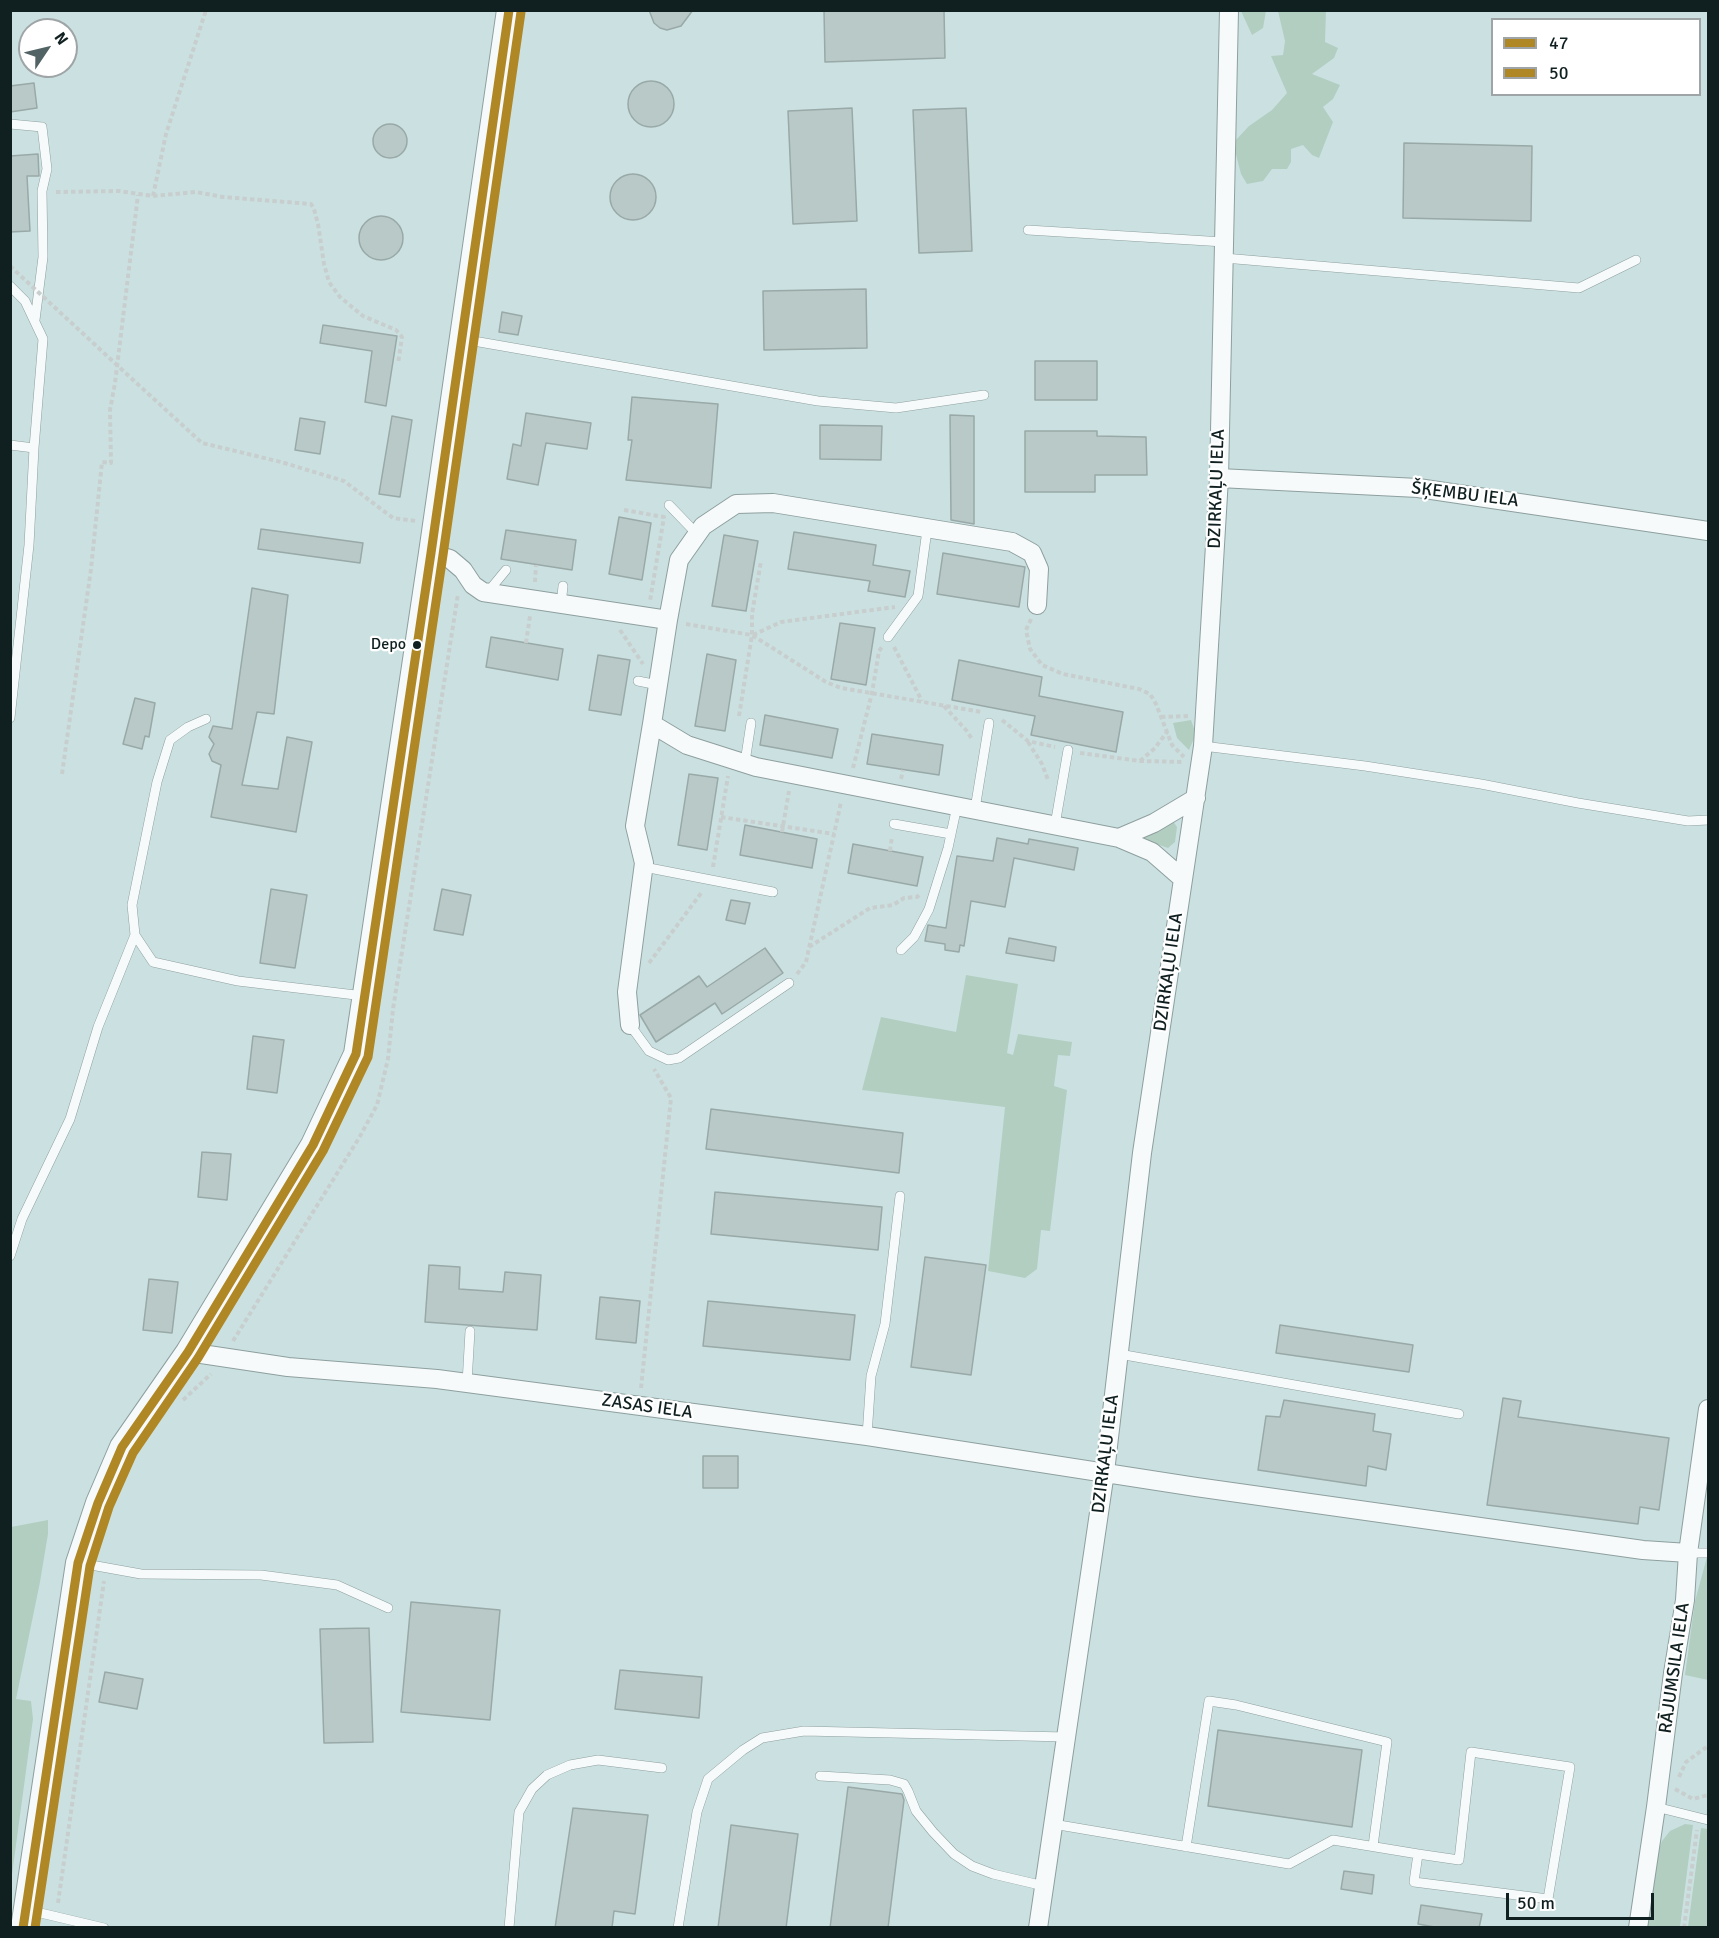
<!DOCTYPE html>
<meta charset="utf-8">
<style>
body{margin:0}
#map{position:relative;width:1719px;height:1938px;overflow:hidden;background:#cbe1e1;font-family:Signika,sans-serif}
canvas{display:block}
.frame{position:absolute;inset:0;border:12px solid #101f20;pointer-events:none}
.legend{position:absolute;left:1491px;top:18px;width:210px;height:78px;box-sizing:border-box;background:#fff;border:2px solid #9fa5a6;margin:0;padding:8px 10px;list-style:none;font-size:18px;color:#101f20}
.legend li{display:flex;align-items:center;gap:12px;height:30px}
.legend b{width:30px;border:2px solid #9fa5a6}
.north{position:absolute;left:18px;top:18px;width:60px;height:60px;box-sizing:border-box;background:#fff;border:2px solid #9fa5a6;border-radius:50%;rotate:55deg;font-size:16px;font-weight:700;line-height:24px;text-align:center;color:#101f20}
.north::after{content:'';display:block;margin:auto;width:21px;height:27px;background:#516364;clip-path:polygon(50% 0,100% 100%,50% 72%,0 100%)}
.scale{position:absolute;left:1506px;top:1893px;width:148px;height:27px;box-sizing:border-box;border:3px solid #101f20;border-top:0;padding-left:8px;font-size:18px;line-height:21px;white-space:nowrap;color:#101f20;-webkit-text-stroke:4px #fff;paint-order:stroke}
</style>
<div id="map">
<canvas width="1719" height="1938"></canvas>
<div class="frame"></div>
<ul class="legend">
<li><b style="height:8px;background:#b08725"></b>47</li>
<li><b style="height:8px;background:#b08725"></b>50</li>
</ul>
<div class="north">N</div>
<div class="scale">50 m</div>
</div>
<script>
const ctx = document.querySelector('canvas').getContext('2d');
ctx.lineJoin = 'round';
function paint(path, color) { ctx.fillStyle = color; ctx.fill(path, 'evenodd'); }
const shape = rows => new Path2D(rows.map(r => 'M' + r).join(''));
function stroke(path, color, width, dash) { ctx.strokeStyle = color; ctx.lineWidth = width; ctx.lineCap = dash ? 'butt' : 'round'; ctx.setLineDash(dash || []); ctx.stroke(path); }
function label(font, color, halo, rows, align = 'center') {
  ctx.font = font + ' Signika,sans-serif'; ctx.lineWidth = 4.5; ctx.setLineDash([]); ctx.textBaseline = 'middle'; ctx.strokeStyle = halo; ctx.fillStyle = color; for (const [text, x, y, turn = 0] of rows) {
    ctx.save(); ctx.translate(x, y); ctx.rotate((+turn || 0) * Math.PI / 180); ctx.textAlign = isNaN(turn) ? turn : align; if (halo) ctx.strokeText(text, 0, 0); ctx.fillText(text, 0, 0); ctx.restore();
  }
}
paint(shape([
 [1241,11,1266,11,1263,28,1252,35],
 [1278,11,1326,11,1325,42,1338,48,1334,58,1312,74,1340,85,1333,99,1323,107,1333,122,1319,158,1312,155,1303,145,1291,149,1291,162,1287,169,1272,169,1263,181,1247,184,1241,174,1233,143,1249,126,1272,110,1287,93,1271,56,1283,55,1285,41],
 [1191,720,1196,734,1189,750,1177,738,1173,723],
 [1173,821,1177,827,1175,842,1168,848,1136,837],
 [966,975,1018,984,1007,1053,1013,1055,1018,1034,1072,1042,1070,1056,1058,1055,1054,1086,1067,1090,1050,1231,1041,1230,1037,1269,1025,1278,988,1271,1005,1107,862,1090,881,1017,956,1032],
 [48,1520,48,1534,40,1582,16,1699,31,1701,33,1719,11,1882,11,1527],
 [1707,1557,1708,1557,1708,1680,1685,1675,1695,1601],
 [1685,1824,1693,1825,1680,1927,1647,1928,1659,1849,1662,1841,1670,1831],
 [1701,1828,1708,1829,1708,1927,1688,1927]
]), '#b2cec1');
const building = shape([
 [649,10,693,10,681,26,667,30,660,28,654,23,649,10],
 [824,10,944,10,945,58,825,62,824,10],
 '628 104a23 23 0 1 1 46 0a23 23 0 1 1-46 0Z',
 [34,83,37,108,10,112,10,86,34,83],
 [852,108,857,221,793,224,788,111,852,108],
 [966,108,972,251,919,253,913,110,966,108],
 '373 141a17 17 0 1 1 34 0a17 17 0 1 1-34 0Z',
 [1404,143,1532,146,1531,221,1403,218,1404,143],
 [38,154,39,176,27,176,30,231,10,232,10,156,38,154],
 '610 197a23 23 0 1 1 46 0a23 23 0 1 1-46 0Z',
 '359 238a22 22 0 1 1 44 0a22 22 0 1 1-44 0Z',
 [866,289,867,348,764,350,763,291,866,289],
 [502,312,522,316,518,335,499,332,502,312],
 [323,325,397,336,386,406,365,402,372,351,320,343,323,325],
 [1035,361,1097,361,1097,400,1035,400,1035,361],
 [632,397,718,404,711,488,626,480,632,440,628,440,632,397],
 [526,413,591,423,587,449,546,443,538,485,507,479,513,444,521,446,526,413],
 [950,415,974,416,974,524,951,520,950,415],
 [392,416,412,420,400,497,379,494,392,416],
 [300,418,325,422,320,454,295,450,300,418],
 [820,425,882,426,881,460,820,459,820,425],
 [1025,431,1097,431,1097,436,1146,437,1147,475,1095,475,1095,492,1025,492,1025,431],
 [619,517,651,523,642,580,609,574,619,517],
 [261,529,363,543,360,563,258,549,261,529],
 [506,530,576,540,572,570,501,559,506,530],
 [794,532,876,545,873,565,910,571,905,597,868,591,870,581,788,569,794,532],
 [724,535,758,541,746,611,712,606,724,535],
 [943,553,1025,567,1019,607,937,594,943,553],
 [252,588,288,595,274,714,257,712,242,785,278,789,287,737,312,742,296,832,211,817,221,765,212,761,209,754,214,744,209,737,213,726,232,729,252,588],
 [840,623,875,628,866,685,831,679,840,623],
 [491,637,563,649,558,680,486,667,491,637],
 [707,654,736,660,725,731,695,726,707,654],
 [598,655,630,660,621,715,589,710,598,655],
 [959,660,1042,677,1039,696,1123,712,1116,752,1031,735,1035,716,952,700,959,660],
 [135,698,155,703,149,737,145,736,142,749,123,744,135,698],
 [765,715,838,729,832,758,760,745,765,715],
 [872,734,943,745,939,775,867,764,872,734],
 [689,774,718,778,707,850,678,845,689,774],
 [745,825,817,839,812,868,740,855,745,825],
 [997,838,1028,844,1029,839,1078,848,1074,870,1014,858,1005,907,971,901,964,946,960,945,959,952,945,950,945,944,925,941,928,925,946,928,957,856,993,861,997,838],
 [853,844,923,857,917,886,848,873,853,844],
 [271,889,307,895,295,968,260,963,271,889],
 [442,889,471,895,463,935,434,930,442,889],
 [731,900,750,903,745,924,726,920,731,900],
 [1009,938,1056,947,1054,961,1006,953,1009,938],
 [765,948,783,973,722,1014,715,1003,656,1042,640,1015,699,976,707,987,765,948],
 [253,1036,284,1040,277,1093,247,1089,253,1036],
 [711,1109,903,1133,899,1173,706,1149,711,1109],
 [202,1152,231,1154,227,1200,198,1197,202,1152],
 [715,1192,882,1207,878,1250,711,1234,715,1192],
 [925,1257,986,1265,971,1375,911,1367,925,1257],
 [429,1265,460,1267,459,1289,503,1292,505,1272,541,1275,537,1330,425,1322,429,1265],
 [149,1279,178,1282,172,1333,143,1330,149,1279],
 [600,1297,640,1301,636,1343,596,1339,600,1297],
 [708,1301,855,1315,850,1360,703,1346,708,1301],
 [1280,1325,1413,1345,1409,1372,1276,1353,1280,1325],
 [1503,1398,1521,1401,1518,1417,1669,1438,1659,1510,1640,1507,1638,1524,1487,1505,1503,1398],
 [1284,1400,1375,1414,1373,1431,1391,1434,1386,1470,1368,1466,1366,1486,1258,1470,1266,1416,1280,1417,1284,1400],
 [703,1456,738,1456,738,1488,703,1488,703,1456],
 [411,1602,500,1610,490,1720,401,1712,411,1602],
 [369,1628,373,1742,324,1743,320,1629,369,1628],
 [620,1670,702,1677,699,1718,615,1709,620,1670],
 [105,1672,143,1679,137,1709,99,1702,105,1672],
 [1218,1730,1362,1750,1352,1827,1208,1806,1218,1730],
 [848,1787,902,1794,904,1800,888,1928,830,1928,848,1787],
 [573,1808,648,1815,635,1914,614,1911,612,1928,555,1928,573,1808],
 [731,1825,798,1834,786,1928,718,1928,731,1825],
 [1344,1871,1374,1875,1372,1894,1341,1889,1344,1871],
 [1421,1905,1482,1914,1479,1928,1440,1928,1418,1924,1421,1905]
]);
paint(building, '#b8c9c7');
stroke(building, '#99a9a7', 1.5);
const lane = shape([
 [10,124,42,127,47,169,42,191,43,257,35,320],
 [1028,230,1224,242],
 [1224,258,1579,288,1636,260],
 [10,286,25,301,43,339,34,448,29,545,10,718],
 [462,339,818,401,896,408,984,395],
 [10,445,34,448],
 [669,505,697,534],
 [487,593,506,570],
 [561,605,563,586],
 [888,637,918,596,927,530],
 [638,681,658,685],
 [206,719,188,727,170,740,157,782,132,905,135,935,153,962,238,981,364,996],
 [1203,746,1365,766,1481,784,1578,803,1688,821,1708,820],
 [745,762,751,723],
 [975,809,989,723],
 [894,824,951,834],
 [1055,825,1068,750],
 [644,867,773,892],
 [901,950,914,937,929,909,948,848,957,806],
 [630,1025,649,1051,668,1060,679,1058,789,983],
 [10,1256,22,1219,70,1119,98,1027,135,935],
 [1119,1354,1459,1414],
 [467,1383,470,1331],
 [867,1436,871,1376,885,1324,900,1196],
 [1688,1553,1708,1553],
 [80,1563,141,1574,261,1575,337,1585,388,1608],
 [820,1776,890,1780,904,1784,908,1791,916,1811,933,1832,954,1854,972,1866,993,1874,1044,1886],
 [1656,1807,1708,1820],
 [1053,1824,1289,1864,1333,1840,1418,1854,1459,1860,1471,1752,1570,1767,1548,1899,1414,1882,1418,1854],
 [1186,1847,1209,1701,1236,1705,1387,1742,1373,1846],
 [28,1910,104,1928],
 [509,1928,519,1812,532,1789,547,1775,570,1765,598,1760,662,1768],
 [678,1928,697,1812,708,1779,743,1750,762,1738,804,1731,1066,1737]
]);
const street = shape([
 [1219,478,1418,488,1708,531],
 [431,553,450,559,463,570,473,585,483,592,668,620,652,724,687,745,756,767,1119,838,1152,852,1183,879],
 [668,620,679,560,703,526,736,504,773,503,1012,542,1032,553,1039,569,1037,605],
 [1119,838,1154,823,1196,798],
 [630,1025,627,992,644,863,635,826,652,724],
 [188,1352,288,1367,437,1379,867,1436,1196,1487,1643,1550,1688,1553],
 [1038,1928,1105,1472,1142,1153,1203,746,1219,478,1229,10],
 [1638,1928,1656,1807,1673,1673,1685,1600,1688,1553,1708,1409]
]);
const secondary = shape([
 [23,1928,78,1563,98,1503,122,1447,188,1352,313,1145,356,1054,431,553,509,10]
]);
stroke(lane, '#8e9f9f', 10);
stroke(street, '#8e9f9f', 20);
stroke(secondary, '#8e9f9f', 26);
stroke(shape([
 [56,192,119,191,153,196,196,192,223,197,311,204,314,209,318,224,324,264,329,282,340,297,363,316,396,330,402,337,398,364],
 [153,196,166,134,206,10],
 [131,378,202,443,281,462,344,481,393,518,416,521],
 [624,510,664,517,650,601],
 [535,582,536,565],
 [1031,619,1026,630,1030,649,1042,665,1063,674,1139,689,1150,694,1156,704,1172,745,1184,757],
 [686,624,752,635,826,682,841,688,982,712],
 [620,630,643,664],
 [753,635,781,622,895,607],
 [526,643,530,616],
 [894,647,922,701],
 [944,706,966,730,972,739],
 [739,716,752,635,752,614,761,561],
 [1161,717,1188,716],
 [1002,720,1028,741,1055,747],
 [1028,742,1042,764,1048,780],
 [1080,753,1140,761,1183,762],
 [1140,761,1155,748,1167,732],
 [853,768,872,693,879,651,882,647],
 [62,774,91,569,102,462,111,463,110,410,115,383,138,195],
 [901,779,903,770],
 [721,817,834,834],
 [782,832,789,791],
 [890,851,892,837],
 [713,867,728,776],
 [809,947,870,908,893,905,904,898,917,897,919,895],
 [649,963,702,892],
 [797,974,806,962,841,802],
 [233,1341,359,1138,377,1105,388,1059,393,1009,458,594],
 [641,1388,671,1098,654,1069],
 [183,1400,211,1374],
 [1679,1777,1686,1762,1708,1746],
 [1675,1789,1693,1799,1708,1795],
 [58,1903,104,1581],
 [1684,1928,1697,1830]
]), '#c8cece', 4, [4.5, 3]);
stroke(lane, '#f7fafa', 9);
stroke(street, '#f7fafa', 18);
stroke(secondary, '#f7fafa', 24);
stroke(shape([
 [10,266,131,378]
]), '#c8cece', 4, [4.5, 3]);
stroke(shape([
 [23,1928,78,1563,98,1503,122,1447,188,1352,313,1145,356,1054,431,553,509,10]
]), '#b08725', 9);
stroke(shape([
 [35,1928,90,1566,109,1507,133,1453,198,1358,323,1151,368,1057,443,555,521,12]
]), '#b08725', 9);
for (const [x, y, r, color] of [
 [417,645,5,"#101f20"]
]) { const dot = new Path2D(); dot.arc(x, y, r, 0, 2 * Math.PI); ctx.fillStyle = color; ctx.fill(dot); stroke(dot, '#fff', 2); }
label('16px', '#101f20', '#fff', [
 ["Depo",406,645]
], 'right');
label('18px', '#101f20', '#fff', [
 ["DZIRKAĻU IELA",1217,489,-88],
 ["ŠĶEMBU IELA",1465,495,7],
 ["DZIRKAĻU IELA",1169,972,-82],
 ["ZASAS IELA",647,1407,8],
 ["DZIRKAĻU IELA",1106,1454,-83],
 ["RĀJUMSILA IELA",1675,1668,-82]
]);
</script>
